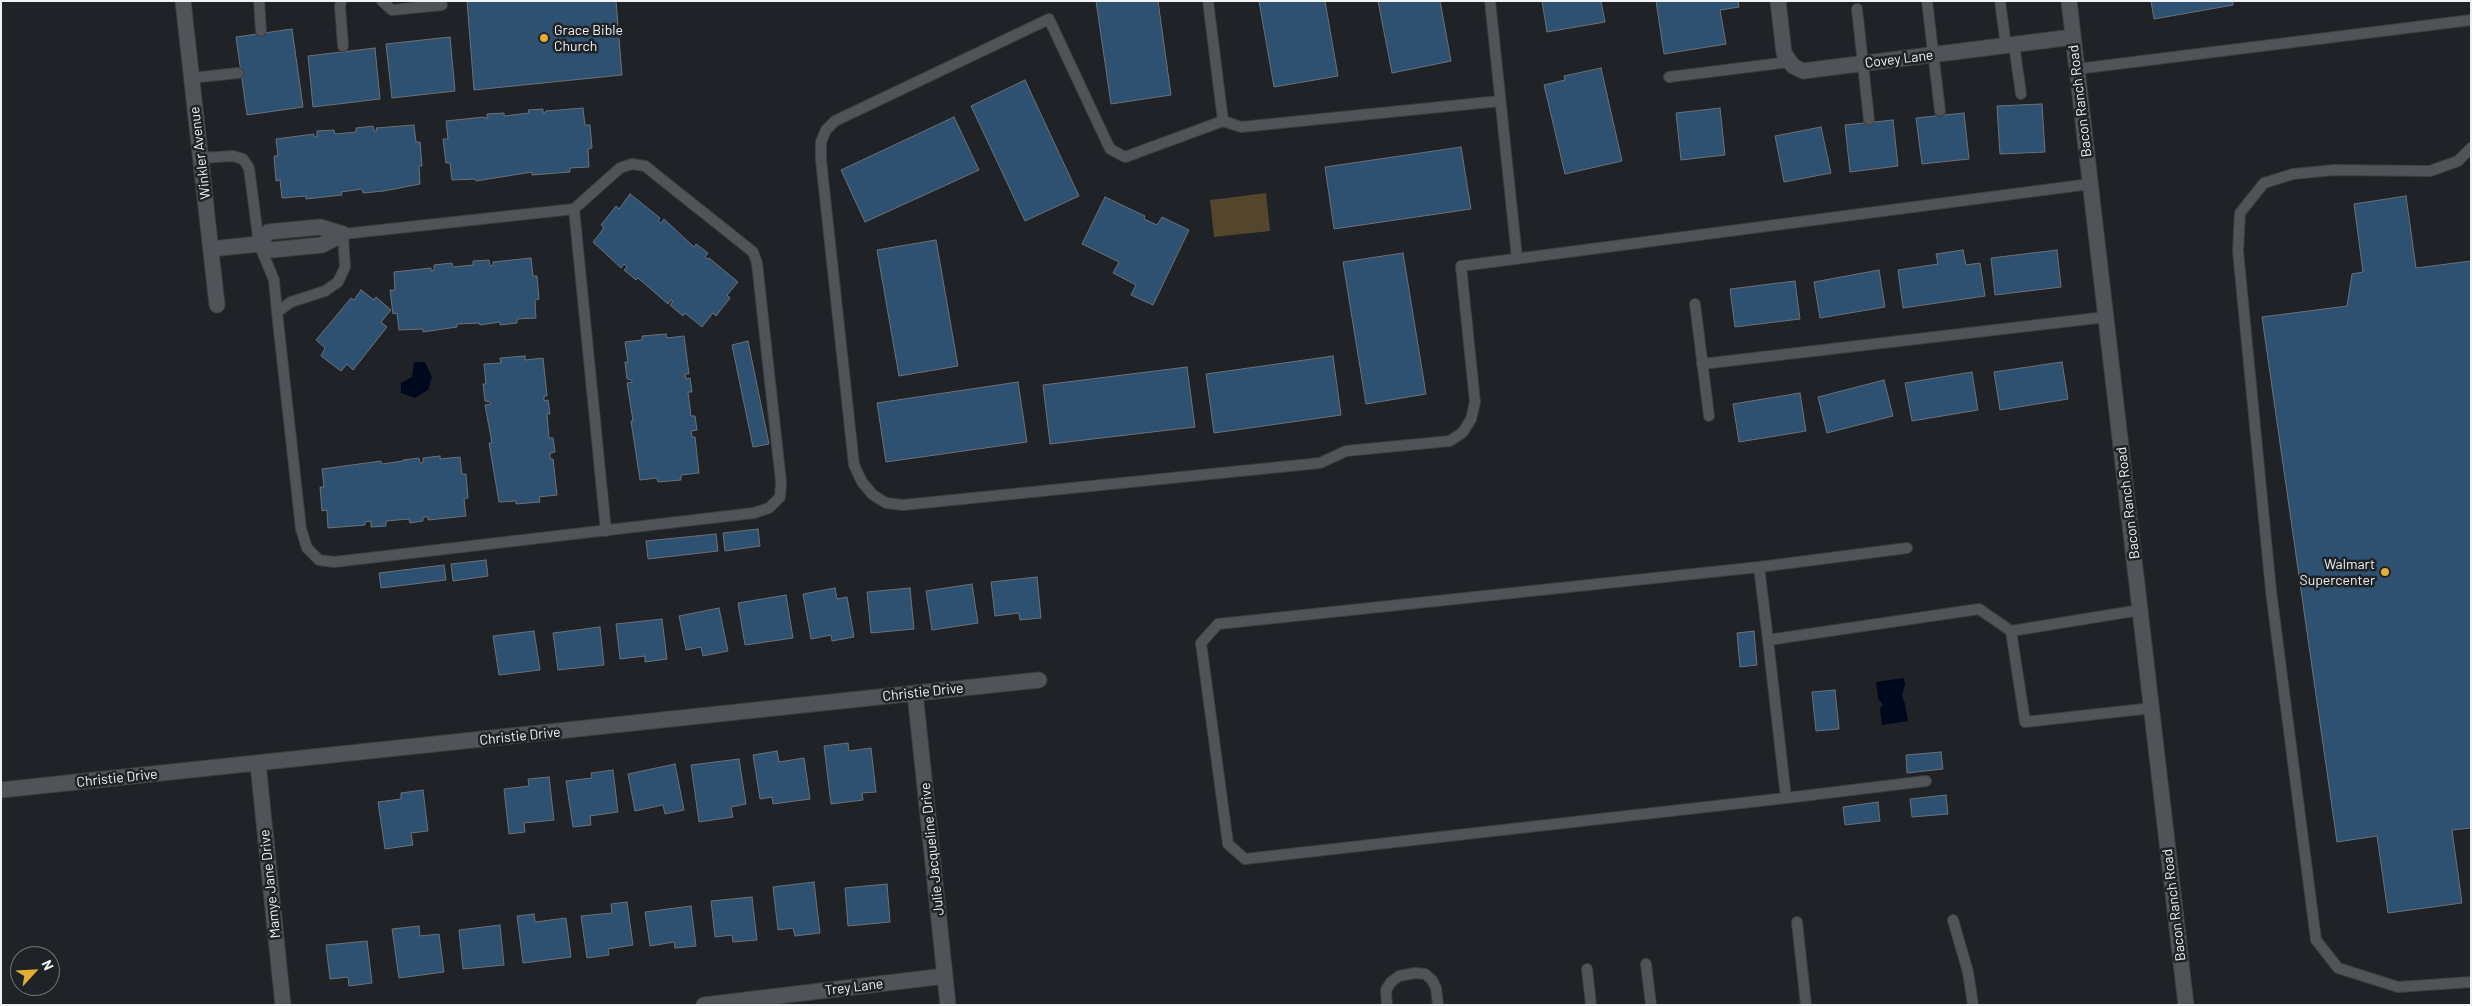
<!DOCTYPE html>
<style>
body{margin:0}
#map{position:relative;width:2472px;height:1006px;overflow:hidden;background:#1f2226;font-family:Barlow,sans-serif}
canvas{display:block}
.frame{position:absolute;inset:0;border:2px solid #f0f2f5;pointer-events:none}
.north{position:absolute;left:10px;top:946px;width:50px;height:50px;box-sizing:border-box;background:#1f2226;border:1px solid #737579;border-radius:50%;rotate:65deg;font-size:14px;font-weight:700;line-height:20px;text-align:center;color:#f0f2f5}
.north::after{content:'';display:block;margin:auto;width:18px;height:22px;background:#e3ae35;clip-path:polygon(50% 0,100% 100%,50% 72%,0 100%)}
</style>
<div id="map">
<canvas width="2472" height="1006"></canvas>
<div class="frame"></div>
<div class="north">N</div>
</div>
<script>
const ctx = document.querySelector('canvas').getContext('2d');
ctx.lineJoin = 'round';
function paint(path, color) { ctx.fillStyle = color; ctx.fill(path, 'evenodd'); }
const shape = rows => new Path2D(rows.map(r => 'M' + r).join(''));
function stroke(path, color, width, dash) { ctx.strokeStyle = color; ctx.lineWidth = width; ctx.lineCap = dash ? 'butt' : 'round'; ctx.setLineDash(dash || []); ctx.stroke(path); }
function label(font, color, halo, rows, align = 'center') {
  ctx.font = font + ' Barlow,sans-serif'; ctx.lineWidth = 5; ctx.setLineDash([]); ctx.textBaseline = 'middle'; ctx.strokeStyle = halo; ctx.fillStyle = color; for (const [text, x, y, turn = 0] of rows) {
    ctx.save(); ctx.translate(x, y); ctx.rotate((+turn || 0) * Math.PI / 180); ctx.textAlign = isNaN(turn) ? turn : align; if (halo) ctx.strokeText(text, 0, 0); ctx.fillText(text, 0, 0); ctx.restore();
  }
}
paint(shape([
 [1266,193,1270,231,1214,237,1210,200]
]), '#53462c');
paint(shape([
 [414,362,425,362,432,377,428,390,415,398,401,393,401,383,412,377],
 [1904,678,1905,684,1902,695,1905,704,1908,721,1882,725,1880,709,1883,705,1878,698,1876,682]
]), '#00081d');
const building = shape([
 [467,1,616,1,622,75,474,90,467,1],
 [1096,1,1158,1,1171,95,1111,104,1096,1],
 [1259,1,1325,1,1338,76,1274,87,1259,1],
 [1378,1,1440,1,1451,61,1392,73,1378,1],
 [1542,1,1601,1,1605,22,1547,32,1542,1],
 [1656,1,1738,1,1739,7,1720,10,1726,44,1664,54,1656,1],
 [2151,1,2233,1,2233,5,2154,19,2151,1],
 [292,29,303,107,247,115,236,37,292,29],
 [450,37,455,91,392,98,386,44,450,37],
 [375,48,380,99,313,107,308,56,375,48],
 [1601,68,1622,161,1565,174,1544,85,1565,80,1564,76,1601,68],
 [1025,80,1079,196,1025,221,971,106,1025,80],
 [2042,104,2045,152,2000,154,1997,106,2042,104],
 [583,108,585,125,590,125,592,148,588,149,589,167,570,168,570,172,532,175,532,172,476,181,475,179,452,180,450,163,446,163,443,139,448,139,446,121,484,117,487,119,487,114,504,113,504,116,529,113,528,110,543,109,543,114,546,111,583,108],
 [1720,108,1725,155,1681,160,1676,113,1720,108],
 [1964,113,1969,159,1922,164,1916,118,1964,113],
 [954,117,979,170,865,222,841,170,954,117],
 [1893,120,1898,166,1850,172,1845,125,1893,120],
 [414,125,416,142,420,142,422,166,419,166,420,184,384,191,363,193,362,189,341,192,342,195,306,199,306,196,282,198,280,180,276,181,274,156,278,156,276,139,314,134,314,137,317,137,317,131,334,130,335,134,356,132,356,128,373,126,374,131,377,131,376,128,414,125],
 [1821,127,1831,173,1784,182,1775,136,1821,127],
 [1461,147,1471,209,1334,229,1325,167,1461,147],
 [630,194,660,218,658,221,661,223,664,219,694,247,696,244,708,253,705,257,707,259,709,258,738,282,727,295,730,298,716,316,713,313,702,327,685,313,683,316,670,305,673,301,671,300,668,304,638,278,636,280,624,270,627,267,624,264,621,268,593,242,604,228,601,225,616,206,619,209,630,194],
 [2406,196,2416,268,2471,261,2471,828,2452,830,2462,903,2388,913,2377,836,2337,842,2262,317,2347,306,2352,274,2363,272,2354,204,2406,196],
 [1105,197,1145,216,1144,219,1157,225,1162,217,1189,230,1153,305,1131,295,1136,285,1113,273,1119,262,1082,244,1105,197],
 [936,240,958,366,899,376,877,250,936,240],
 [1963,250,1966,265,1980,263,1985,296,1903,308,1898,270,1938,264,1936,254,1963,250],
 [2057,250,2061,287,1995,295,1991,258,2057,250],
 [1403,253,1426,394,1366,404,1343,262,1403,253],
 [531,258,533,276,537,276,539,299,535,300,536,318,517,319,517,323,500,325,500,322,480,325,479,323,457,324,457,327,423,332,423,329,399,330,397,313,393,314,390,290,395,290,394,272,431,268,431,271,434,270,434,265,452,263,453,267,473,265,473,261,489,260,490,266,493,265,493,262,531,258],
 [1879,270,1885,307,1820,318,1814,282,1879,270],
 [1795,281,1800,319,1735,327,1730,289,1795,281],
 [361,290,374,300,376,297,391,310,381,322,387,327,353,370,347,364,341,371,321,356,325,348,316,340,351,298,354,300,361,290],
 [666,334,667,338,684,336,689,374,685,374,686,379,690,378,692,392,688,392,691,416,695,416,697,430,691,431,692,437,695,437,699,473,681,475,681,480,658,482,657,478,640,480,631,421,633,421,627,383,632,382,632,380,627,379,625,362,628,362,625,342,642,340,642,336,666,334],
 [748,341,769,444,753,447,732,345,748,341],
 [525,356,525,360,543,358,547,396,544,396,544,401,548,400,550,414,547,414,549,438,553,438,555,452,550,453,550,459,553,459,557,495,539,497,540,502,516,504,516,501,499,502,489,443,492,443,485,405,491,404,490,402,485,401,483,384,486,384,484,364,501,363,500,358,525,356],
 [1333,356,1341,415,1214,433,1206,374,1333,356],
 [2062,362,2068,399,2000,410,1994,372,2062,362],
 [1187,367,1195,427,1050,444,1043,385,1187,367],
 [1972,372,1978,410,1912,421,1905,383,1972,372],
 [1884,380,1893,416,1827,433,1818,397,1884,380],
 [1018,382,1027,442,886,462,877,403,1018,382],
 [1800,393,1806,431,1739,442,1733,404,1800,393],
 [440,456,440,459,460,457,462,474,466,474,468,498,464,499,466,516,428,520,428,517,423,517,423,521,410,523,409,519,386,521,386,526,371,527,371,521,365,522,365,525,328,528,327,510,322,511,320,487,324,487,322,469,381,461,382,464,403,461,403,460,419,458,420,463,423,463,423,458,440,456],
 [758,529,760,546,725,551,723,533,758,529],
 [716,534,718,551,648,559,646,541,716,534],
 [486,560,488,576,453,581,451,564,486,560],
 [444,565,446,580,381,588,379,573,444,565],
 [1037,577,1041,618,1020,620,1019,613,995,616,991,582,1037,577],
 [972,584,978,623,932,630,926,591,972,584],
 [835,588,837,599,847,597,854,637,832,641,831,635,811,639,803,594,835,588],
 [910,588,914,629,871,633,867,592,910,588],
 [786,595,793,638,745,645,738,603,786,595],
 [719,608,728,651,703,656,701,647,686,650,679,616,719,608],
 [662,619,667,659,645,662,645,656,620,659,616,624,662,619],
 [600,627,604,665,558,670,553,633,600,627],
 [534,631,540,670,499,675,493,636,534,631],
 [1754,631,1757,665,1740,667,1737,633,1754,631],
 [1835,690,1839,729,1816,731,1812,692,1835,690],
 [848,743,849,751,871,748,876,792,862,793,863,800,831,804,824,746,848,743],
 [777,751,779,762,804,758,810,799,773,804,772,797,760,799,753,755,777,751],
 [1941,752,1943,769,1907,773,1906,755,1941,752],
 [739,759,746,804,731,807,733,817,699,822,691,765,739,759],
 [675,764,684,810,665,814,663,805,635,811,628,774,675,764],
 [613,770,618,812,590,816,591,825,573,827,566,781,592,778,591,773,613,770],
 [549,777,554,820,524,823,525,832,509,834,504,789,529,786,528,779,549,777],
 [423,790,428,831,411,833,413,845,385,849,378,802,401,799,401,793,423,790],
 [1946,795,1948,814,1912,817,1910,799,1946,795],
 [1878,802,1880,821,1845,825,1843,807,1878,802],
 [814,882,820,933,795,936,793,928,778,930,773,887,814,882],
 [887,884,890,922,848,926,845,888,887,884],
 [752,897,757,940,733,942,732,935,715,937,711,901,752,897],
 [627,902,633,945,608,949,609,955,587,958,581,916,612,913,611,904,627,902],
 [691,906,696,946,675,948,674,942,650,946,645,912,691,906],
 [534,914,535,922,566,918,571,957,523,963,517,916,534,914],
 [500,925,504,965,463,969,459,930,500,925],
 [419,926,420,936,439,934,444,972,399,978,392,929,419,926],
 [367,941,372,983,349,986,348,977,330,979,326,945,367,941]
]);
paint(building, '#2f5171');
stroke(building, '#6c7176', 1);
const lane = shape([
 [259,1,261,31],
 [341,1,340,6,343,46],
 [382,1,392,10,442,5],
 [1208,1,1223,121],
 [1490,1,1517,258],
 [1927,1,1940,111],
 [2000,1,2006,46],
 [1857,9,1869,120],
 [2014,45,2021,94],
 [2077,69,2471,20],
 [1669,77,1789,62],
 [191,78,238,73],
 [1500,101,1241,127,1223,121,1125,157,1110,149,1049,19,835,121,826,130,821,142,821,160,854,465,862,482,873,495,886,503,903,505,1320,463,1346,451,1450,441,1463,432,1471,419,1475,402,1461,266,2090,184],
 [2471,148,2458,161,2430,171,2334,170,2293,174,2264,183,2240,213,2238,251,2271,591,2316,940,2338,968,2398,987,2471,982],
 [200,158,233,156,243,159,249,168,259,244,274,280,277,312,301,529,307,548,319,560,334,562,754,513,769,508,780,497,781,482,757,263,753,252,645,166,632,164,620,168,574,209,343,234,345,267,338,282,325,291,291,302,277,312],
 [574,209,606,531],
 [1695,304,1709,416],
 [1702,364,2106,317],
 [1759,567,1768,640],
 [2140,610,2011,631,2025,722,2152,708],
 [1926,781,1786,798,1768,640,1979,609,2011,631],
 [1786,798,1245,859,1228,844,1201,643,1218,624,1759,567,1907,548],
 [1953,920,1968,972,1973,1005],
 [1797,922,1806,1005],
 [1646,964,1651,1005],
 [1587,969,1591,1005],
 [1387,1005,1386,990,1391,982,1399,976,1415,973,1425,974,1432,980,1436,988,1438,1005]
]);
const street = shape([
 [183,1,217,305],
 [1778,1,1784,53,1793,66,1803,71,2073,37],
 [2069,1,2186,1005],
 [259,244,268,232,320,227,343,234],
 [211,249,259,244,271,250,322,245,343,234],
 [915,693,948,1005],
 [258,764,283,1005],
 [1,790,1039,680],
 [704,1005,945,976]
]);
stroke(lane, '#3c3f42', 12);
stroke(street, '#3c3f42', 17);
stroke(lane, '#505459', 10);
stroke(street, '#505459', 15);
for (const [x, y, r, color] of [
 [544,38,5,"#e3ae35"],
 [2385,572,5,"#e3ae35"]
]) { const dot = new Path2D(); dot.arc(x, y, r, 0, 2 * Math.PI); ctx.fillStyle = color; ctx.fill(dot); stroke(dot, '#1f2226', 2); }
label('14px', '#f0f2f5', '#1f2226', [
 ["Grace Bible",554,30],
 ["Church",554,46],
 ["Walmart",2375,564,"right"],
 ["Supercenter",2375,580,"right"]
], 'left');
label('14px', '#f0f2f5', '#1f2226', [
 ["Covey Lane",1899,59,-7],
 ["Bacon Ranch Road",2080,101,-97],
 ["Winkler Avenue",200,153,-97],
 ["Bacon Ranch Road",2128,503,-97],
 ["Christie Drive",923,692,-6],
 ["Christie Drive",520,736,-6],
 ["Christie Drive",117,778,-6],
 ["Julie Jacqueline Drive",932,849,-96],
 ["Mamye Jane Drive",270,884,-96],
 ["Bacon Ranch Road",2174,905,-97],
 ["Trey Lane",854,987,-7]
]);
</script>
